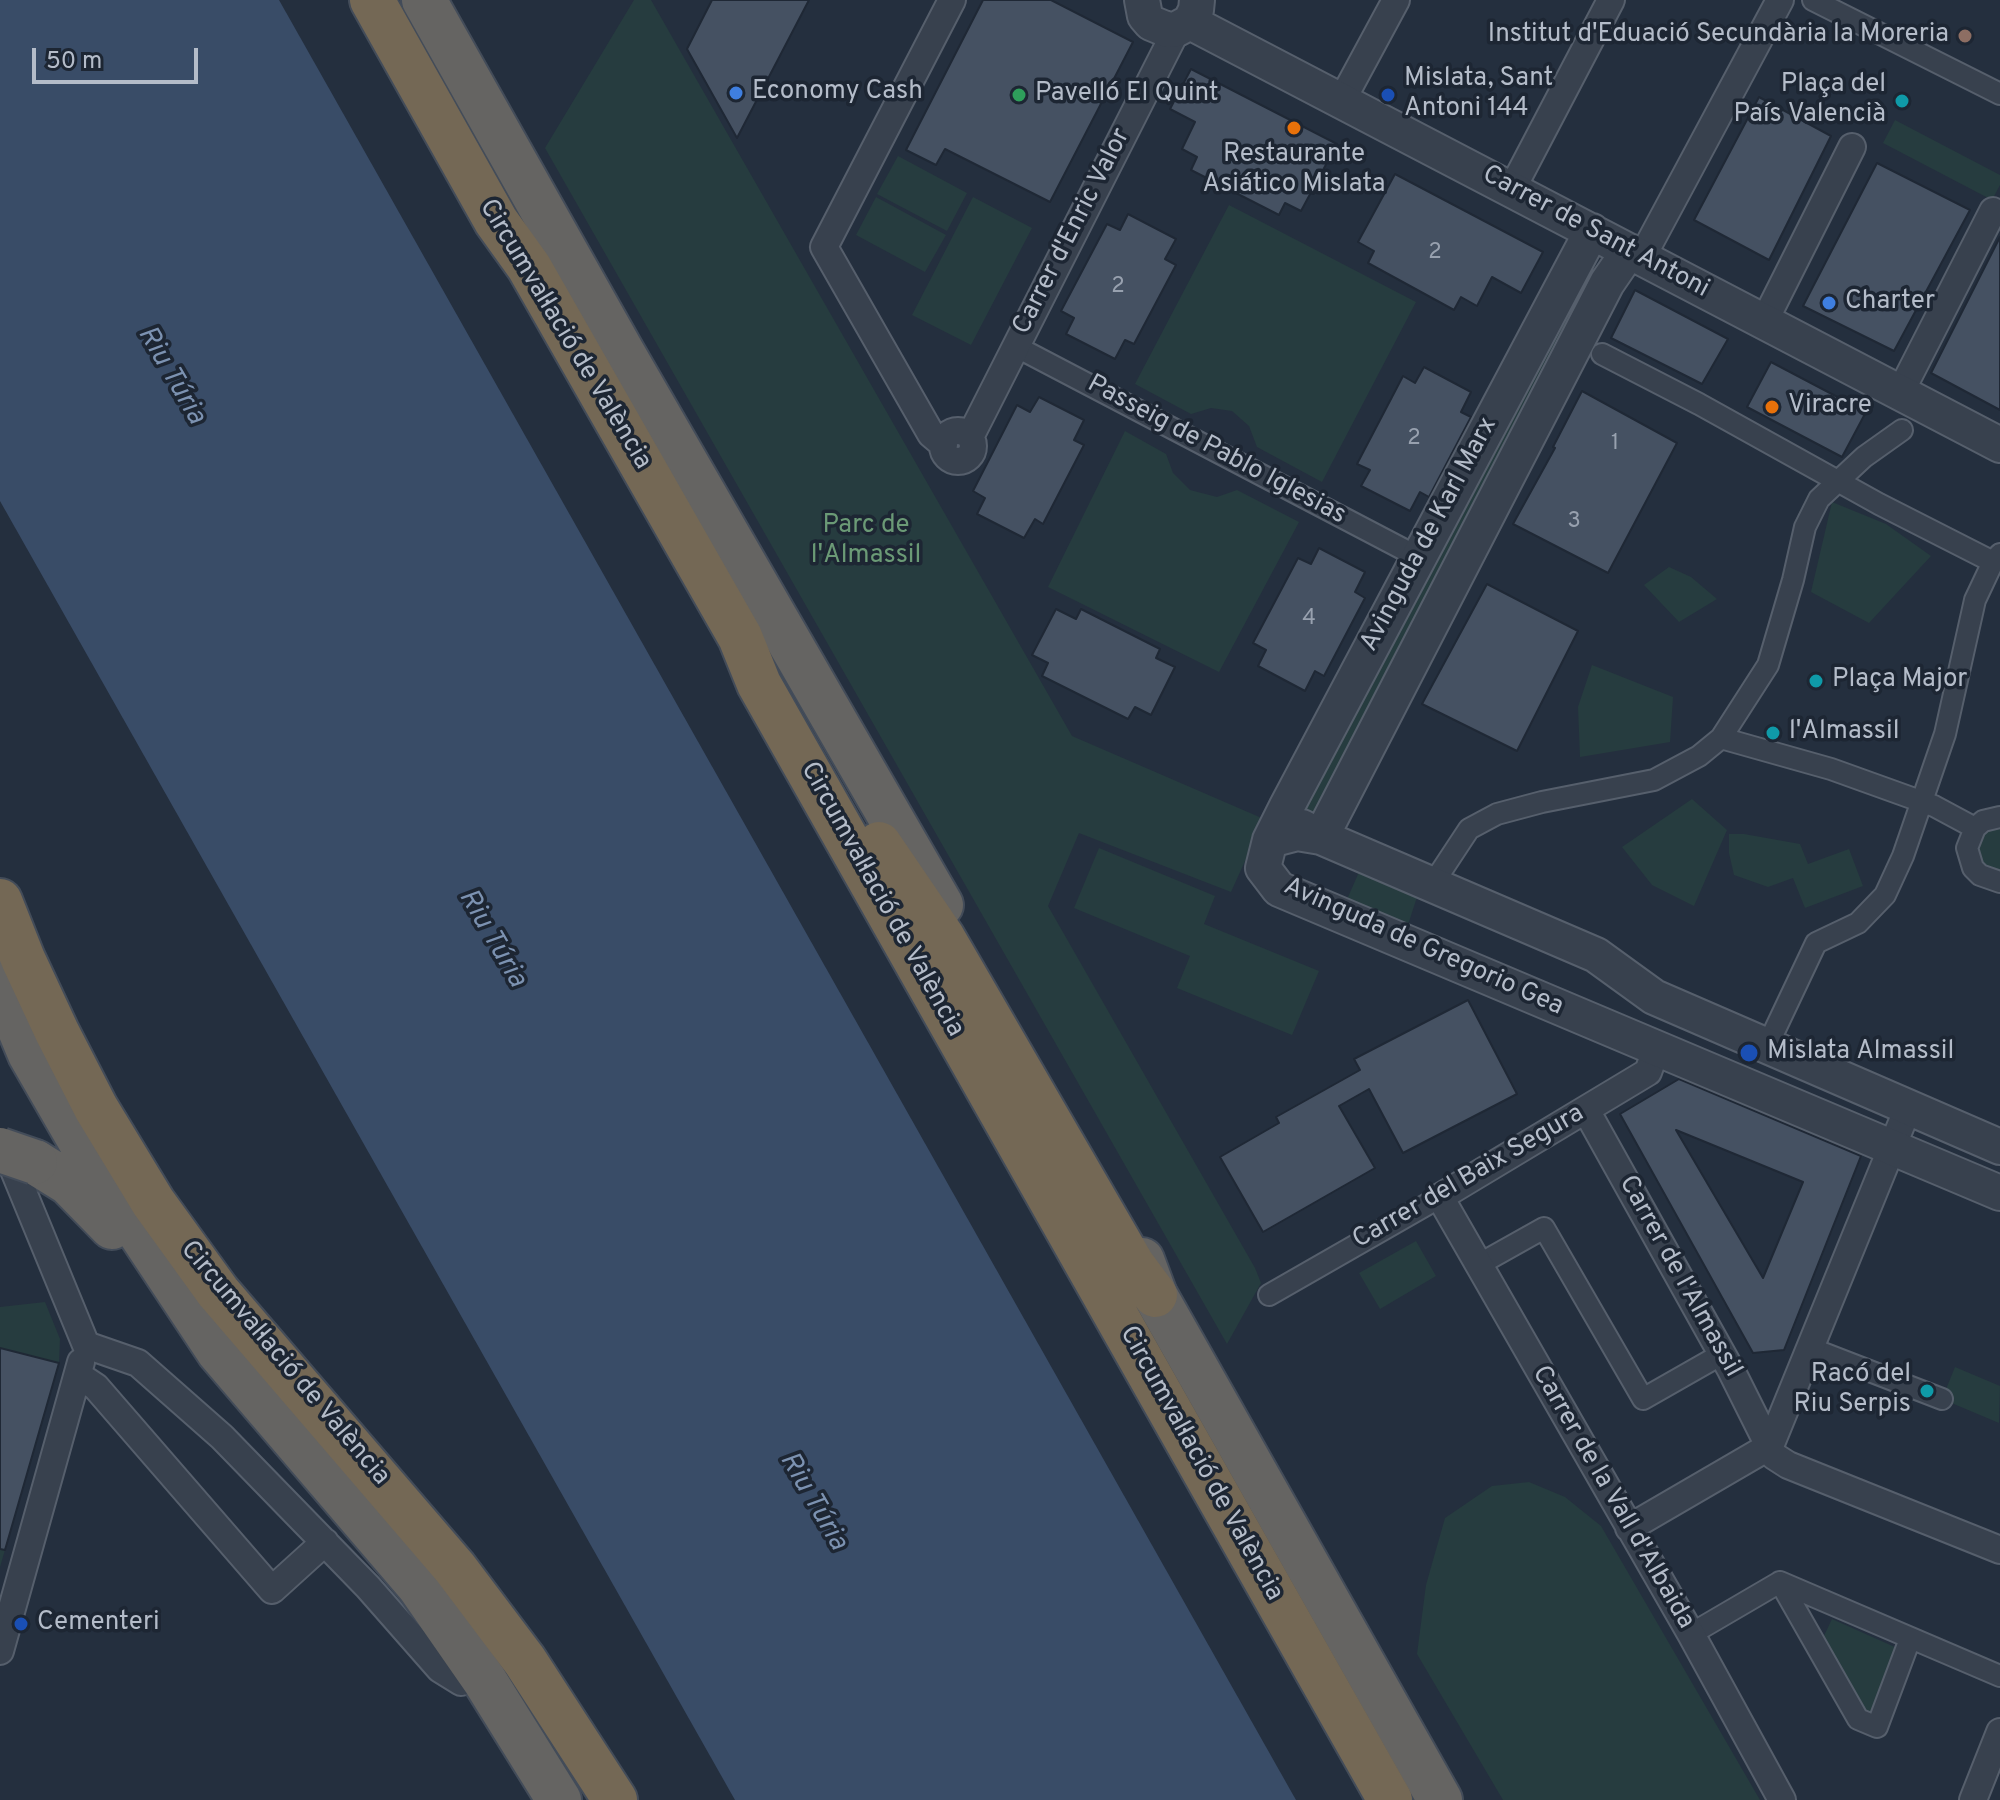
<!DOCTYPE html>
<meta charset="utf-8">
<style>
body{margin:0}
#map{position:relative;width:2000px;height:1800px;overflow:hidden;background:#242f3e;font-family:Overpass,sans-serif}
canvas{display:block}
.scale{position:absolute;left:32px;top:48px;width:166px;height:36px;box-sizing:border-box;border:4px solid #b4bcc9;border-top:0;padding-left:10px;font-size:24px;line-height:28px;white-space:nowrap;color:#b4bcc9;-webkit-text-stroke:6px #1d2633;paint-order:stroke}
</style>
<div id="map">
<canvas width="2000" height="1800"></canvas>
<div class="scale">50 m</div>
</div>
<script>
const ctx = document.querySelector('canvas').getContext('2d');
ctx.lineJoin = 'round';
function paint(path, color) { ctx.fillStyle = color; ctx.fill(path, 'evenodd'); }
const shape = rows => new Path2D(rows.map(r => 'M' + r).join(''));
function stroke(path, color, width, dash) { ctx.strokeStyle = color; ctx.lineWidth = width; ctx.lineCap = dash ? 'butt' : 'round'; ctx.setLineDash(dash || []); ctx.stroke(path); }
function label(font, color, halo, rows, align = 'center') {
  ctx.font = font + ' Overpass,sans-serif'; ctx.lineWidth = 7; ctx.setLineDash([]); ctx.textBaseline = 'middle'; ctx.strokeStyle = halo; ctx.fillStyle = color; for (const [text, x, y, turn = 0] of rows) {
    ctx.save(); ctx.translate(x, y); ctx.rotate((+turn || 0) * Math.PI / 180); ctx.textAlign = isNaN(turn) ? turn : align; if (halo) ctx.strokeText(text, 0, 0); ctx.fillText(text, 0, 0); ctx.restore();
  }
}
paint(shape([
 [634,0,651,0,1072,736,1264,819,1231,892,1079,833,1048,906,1255,1268,1261,1283,1227,1344,545,148],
 [1895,120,2000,175,2000,185,1992,200,1883,143],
 [898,156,967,193,947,231,877,194],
 [876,197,946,235,925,272,856,235],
 [973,197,1032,228,971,345,912,315],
 [1229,205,1416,302,1322,482,1257,447,1249,426,1232,411,1211,408,1191,414,1135,384],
 [1574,280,1599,291,1317,818,1295,806],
 [1125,431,1166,454,1173,473,1190,490,1217,497,1237,490,1299,522,1219,672,1048,587],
 [1832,502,1886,524,1931,556,1869,623,1811,592],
 [1669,567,1691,577,1717,599,1679,622,1644,585],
 [1592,665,1673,697,1670,742,1580,757,1578,707],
 [1692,799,1727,830,1694,906,1652,885,1622,847],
 [1994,828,2000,828,2000,873,1988,872,1976,855,1978,841,1982,835],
 [1729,834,1744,834,1800,844,1808,864,1849,849,1863,886,1805,908,1793,878,1768,887,1734,875,1729,853],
 [1099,848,1215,896,1204,924,1319,971,1292,1035,1177,988,1190,956,1074,908],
 [1359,872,1417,897,1406,931,1345,904],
 [1416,1241,1436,1276,1380,1309,1359,1273],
 [45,1302,60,1339,59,1363,0,1567,0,1307],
 [1955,1367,2000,1386,1999,1423,1942,1399],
 [1529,1482,1565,1497,1601,1526,1760,1800,1503,1800,1417,1654,1426,1585,1445,1518,1492,1486],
 [1832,1619,1897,1648,1871,1722,1820,1644]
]), '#263c3f');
paint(shape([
 [0,0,279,0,1296,1800,735,1800,0,501]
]), '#394c67');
const building = shape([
 [712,0,809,0,737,138,687,49,712,0],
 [983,0,1051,0,1133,42,1050,202,945,149,936,165,906,150,983,0],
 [1191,69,1337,144,1301,211,1285,203,1279,215,1191,170,1197,157,1182,149,1195,122,1170,109,1191,69],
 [1759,97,1831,136,1769,260,1694,220,1759,97],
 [1877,163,1970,210,1894,351,1803,306,1877,163],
 [1395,174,1543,252,1521,293,1492,277,1477,306,1461,297,1454,310,1368,263,1374,251,1358,242,1395,174],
 [1128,214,1176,239,1165,259,1176,265,1134,344,1125,340,1115,359,1066,334,1074,318,1061,311,1107,224,1120,230,1128,214],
 [2000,237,2000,410,1931,373,2000,237],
 [1635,290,1728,339,1702,384,1611,338,1635,290],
 [1771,362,1866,412,1842,457,1747,407,1771,362],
 [1424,367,1471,392,1461,412,1471,417,1429,497,1420,492,1410,511,1361,486,1370,470,1357,464,1403,376,1415,383,1424,367],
 [1582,391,1677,443,1608,573,1513,524,1555,448,1553,447,1582,391],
 [1039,397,1084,420,1074,440,1084,445,1043,524,1035,519,1024,538,977,514,985,498,973,491,1017,405,1030,412,1039,397],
 [1319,548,1365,572,1355,592,1365,598,1324,676,1315,671,1305,691,1258,666,1266,650,1253,643,1298,558,1311,564,1319,548],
 [1487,584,1578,631,1517,751,1422,704,1487,584],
 [1056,609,1076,619,1081,609,1160,649,1156,658,1175,667,1151,715,1135,707,1128,719,1042,676,1048,663,1032,655,1056,609],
 [1468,1000,1517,1094,1403,1153,1369,1089,1339,1106,1375,1168,1263,1232,1220,1157,1279,1123,1276,1117,1360,1070,1354,1059,1468,1000],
 [1679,1079,1861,1156,1784,1350,1753,1353,1620,1114,1679,1079],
 [1676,1130,1803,1182,1763,1278,1676,1130],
 [0,1348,59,1363,5,1550,0,1549,0,1348]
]);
paint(building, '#455162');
stroke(building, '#1f2835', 2);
const pedestrian = shape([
 [1813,0,2000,94],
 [1015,346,1418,557],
 [1602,354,1699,404,1879,504,1993,562],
 [1721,738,1831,769,1934,806,1975,828],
 [2000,817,1983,821,1975,828,1967,848,1973,868,1980,875,2000,882],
 [1438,876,1469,829,1497,814,1542,802,1654,780,1699,756,1721,738,1768,665,1793,580,1805,527,1819,499,1864,457,1902,430],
 [1771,1038,1816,943,1858,923,1885,895,1903,856,1945,734,1975,600,1993,562,2000,554],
 [1478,1265,1544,1228,1643,1399,1722,1354],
 [1269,1295,1440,1197],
 [1810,1348,1942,1399],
 [1780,1582,1858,1719,1877,1727,1910,1639],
 [1780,1582,2000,1676],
 [1691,1634,1780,1582]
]);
const minor = shape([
 [1342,100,1396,0],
 [1512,189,1611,0],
 [1642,257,1780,0],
 [1764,322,1852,147],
 [1900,393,1993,211],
 '943 446a15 15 0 1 1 30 0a15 15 0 1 1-30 0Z',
 [970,437,1177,29],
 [944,445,931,434,824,247,952,0],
 [1656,1050,1648,1072,1440,1197,1691,1634,1782,1800],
 [1586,1110,1731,1370,1774,1456,1788,1465,2000,1550],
 [4,1146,86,1345],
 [86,1345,138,1363,222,1437,368,1587,440,1669,461,1682],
 [78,1375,96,1387,272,1590,325,1542],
 [1629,1528,1770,1446,1908,1108],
 [0,1651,81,1362],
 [1973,1800,2000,1732]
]);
const tertiary = shape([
 [1142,0,1145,16,1151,23,1168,30,1177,29,1190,22,1196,10,1197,0],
 [1190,22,2000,445],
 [1592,231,1286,808,1270,840,1263,868,1279,889,2000,1193],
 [1302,827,1321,837,1607,283,1629,251],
 [1270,840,1297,833,1321,837,1596,955,1654,997,2000,1147]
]);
const trunk = shape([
 [424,0,621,350,941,905],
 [0,982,30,1054,87,1153,219,1352,419,1586,485,1681,559,1800],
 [35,1162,69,1183,112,1227],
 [1142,1260,1155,1295,1440,1800]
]);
const motorway = shape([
 [372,0,496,221,529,267,740,637,759,684,1390,1800],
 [879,844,943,938,1132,1264,1155,1295],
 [0,901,23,959,57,1032,96,1108,153,1202,218,1292,455,1568,525,1661,615,1800]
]);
stroke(pedestrian, '#565f6c', 24);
stroke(minor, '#565f6c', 30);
stroke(tertiary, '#565f6c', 38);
stroke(trunk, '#434c59', 48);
stroke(motorway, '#434c59', 48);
stroke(pedestrian, '#38414e', 20);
stroke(minor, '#38414e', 26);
stroke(tertiary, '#38414e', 34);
stroke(trunk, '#656462', 44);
stroke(motorway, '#746855', 44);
const trunkBridge = shape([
 [0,1150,35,1162]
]);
stroke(trunkBridge, '#434c59', 48, []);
stroke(trunkBridge, '#656462', 44);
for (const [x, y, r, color] of [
 [1965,36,8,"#8d6e63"],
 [736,93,8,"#3f7fe0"],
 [1019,95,8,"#2e9e5b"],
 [1388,95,8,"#1a4fb4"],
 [1902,101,8,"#0f9aa8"],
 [1294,128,8,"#e8710a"],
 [1829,303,8,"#3f7fe0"],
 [1772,407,8,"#e8710a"],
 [1816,681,8,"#0f9aa8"],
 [1773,733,8,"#0f9aa8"],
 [1749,1053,10,"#1a4fb4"],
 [1927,1391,8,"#0f9aa8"],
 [21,1624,8,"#1a4fb4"]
]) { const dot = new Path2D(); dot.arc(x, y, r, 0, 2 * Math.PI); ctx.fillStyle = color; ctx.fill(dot); stroke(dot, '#1d2633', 3); }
label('22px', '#98a1af', null, [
 ["2",1435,254],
 ["2",1118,288],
 ["2",1414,440],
 ["1",1615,445],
 ["3",1574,523],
 ["4",1309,620]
]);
label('26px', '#b4bcc9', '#1d2633', [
 ["Institut d'Eduació Secundària la Moreria",1949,36,"right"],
 ["Mislata, Sant",1404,80],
 ["Antoni 144",1404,110],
 ["Plaça del",1886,86,"right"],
 ["País Valencià",1886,116,"right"],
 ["Economy Cash",752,93],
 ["Pavelló El Quint",1035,95],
 ["Restaurante",1294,156,"center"],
 ["Asiático Mislata",1294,186,"center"],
 ["Charter",1845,303],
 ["Viracre",1788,407],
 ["Plaça Major",1832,681],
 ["l'Almassil",1789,733],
 ["Mislata Almassil",1767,1053],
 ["Racó del",1911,1376,"right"],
 ["Riu Serpis",1911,1406,"right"],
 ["Cementeri",37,1624]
], 'left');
label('26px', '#b4bcc9', '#1d2633', [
 ["Carrer d'Enric Valor",1073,232,-63],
 ["Carrer de Sant Antoni",1595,233,28],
 ["Circumval·lació de València",564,335,59],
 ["Passeig de Pablo Iglesias",1216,451,28],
 ["Avinguda de Karl Marx",1430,535,-62],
 ["Circumval·lació de València",881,900,61],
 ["Avinguda de Gregorio Gea",1423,948,24],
 ["Carrer del Baix Segura",1469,1178,-30],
 ["Carrer de l'Almassil",1679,1277,61],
 ["Circumval·lació de València",284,1364,50],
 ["Circumval·lació de València",1200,1464,61],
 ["Carrer de la Vall d'Albaida",1612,1498,60]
]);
label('26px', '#6b9a76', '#1d2633', [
 ["Parc de",866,527],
 ["l'Almassil",866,557]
]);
label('italic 28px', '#7c92b1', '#1d2633', [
 ["Riu Túria",170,376,60],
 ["Riu Túria",491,939,60],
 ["Riu Túria",812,1502,60]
]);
</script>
